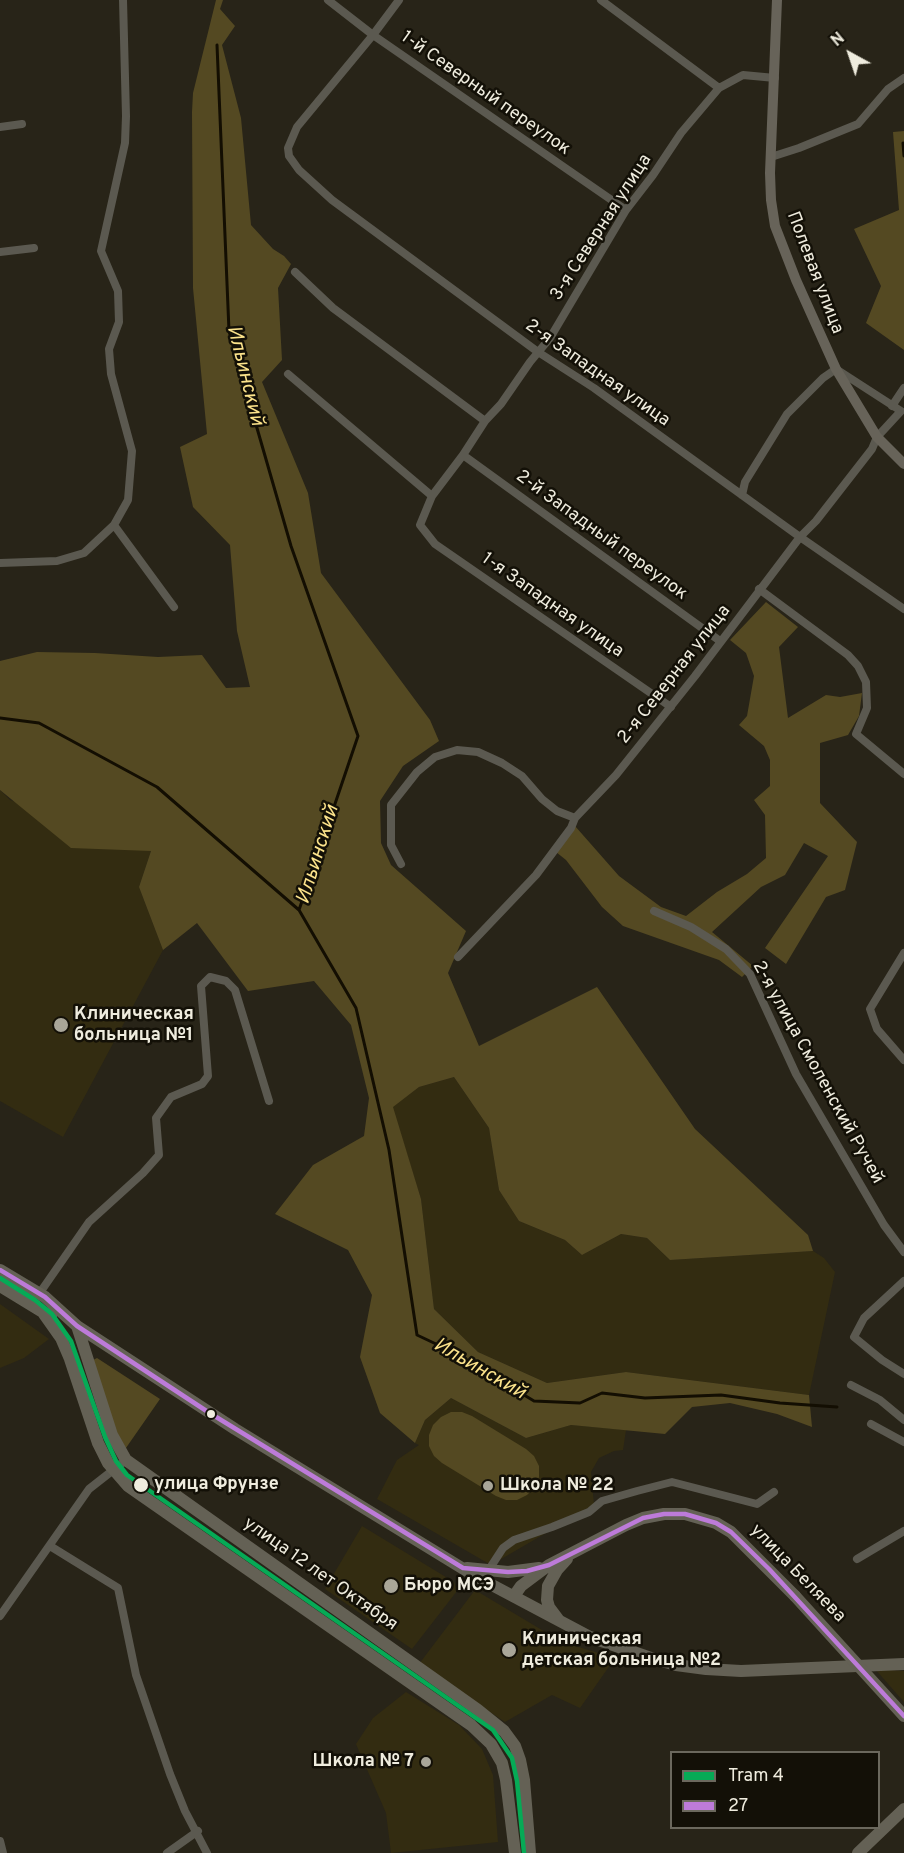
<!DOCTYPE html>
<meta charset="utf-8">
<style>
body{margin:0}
#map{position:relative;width:904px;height:1853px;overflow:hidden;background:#282418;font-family:Overpass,sans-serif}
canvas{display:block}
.legend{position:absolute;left:670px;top:1751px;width:210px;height:78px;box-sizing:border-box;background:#131007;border:2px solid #6b685d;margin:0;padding:8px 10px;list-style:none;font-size:18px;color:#efecde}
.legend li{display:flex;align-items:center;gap:12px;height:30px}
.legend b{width:30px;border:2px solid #6b685d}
.north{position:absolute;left:820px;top:24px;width:60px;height:60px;-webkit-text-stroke:4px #131007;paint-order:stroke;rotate:320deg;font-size:16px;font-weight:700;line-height:24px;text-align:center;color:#efecde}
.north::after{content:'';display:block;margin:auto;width:21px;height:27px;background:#efecde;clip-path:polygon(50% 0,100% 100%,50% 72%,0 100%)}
</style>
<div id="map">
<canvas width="904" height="1853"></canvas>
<ul class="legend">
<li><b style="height:8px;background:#06aa56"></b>Tram 4</li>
<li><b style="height:8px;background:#bd7bd9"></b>27</li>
</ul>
<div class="north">N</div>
</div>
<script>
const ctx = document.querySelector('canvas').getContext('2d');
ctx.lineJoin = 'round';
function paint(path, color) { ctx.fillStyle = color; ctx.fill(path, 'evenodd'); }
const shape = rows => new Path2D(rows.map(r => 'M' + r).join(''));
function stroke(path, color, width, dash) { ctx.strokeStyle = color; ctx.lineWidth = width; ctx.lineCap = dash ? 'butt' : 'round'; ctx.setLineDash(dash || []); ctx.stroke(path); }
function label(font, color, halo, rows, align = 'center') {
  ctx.font = font + ' Overpass,sans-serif'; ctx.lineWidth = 5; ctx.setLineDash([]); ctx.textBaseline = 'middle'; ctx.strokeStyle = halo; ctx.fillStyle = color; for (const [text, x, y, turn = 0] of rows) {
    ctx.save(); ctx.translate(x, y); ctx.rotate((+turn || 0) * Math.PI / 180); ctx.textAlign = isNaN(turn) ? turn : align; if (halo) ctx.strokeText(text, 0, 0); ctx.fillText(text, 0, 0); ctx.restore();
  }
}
paint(shape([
 [0,790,10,800,151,851,139,887,163,950,63,1137,0,1101],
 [454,1077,489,1128,499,1190,519,1221,565,1240,582,1255,621,1234,647,1238,670,1260,813,1251,824,1258,835,1272,809,1395,626,1372,547,1383,478,1352,434,1309,421,1199,392,1107,419,1087],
 [0,1304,49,1339,24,1358,0,1368],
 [451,1398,526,1438,571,1425,626,1430,623,1450,614,1451,599,1458,591,1472,594,1505,491,1565,377,1499,397,1460,419,1445,415,1443,425,1420],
 [362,1526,454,1582,457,1591,412,1649,325,1589],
 [475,1590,562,1642,615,1658,580,1708,552,1695,505,1722,419,1664],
 [875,1669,904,1671,904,1702],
 [406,1692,459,1725,482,1749,493,1775,498,1842,391,1853,386,1813,356,1744,373,1718]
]), '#332c11');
paint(shape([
 [216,0,223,0,220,9,235,26,222,45,241,118,251,225,273,249,284,256,291,264,278,288,282,360,262,382,308,493,321,573,430,720,439,741,403,766,380,801,381,843,391,865,466,931,448,973,479,1046,597,987,695,1129,808,1235,813,1251,670,1260,647,1238,621,1234,582,1255,565,1240,519,1221,499,1190,489,1128,454,1077,419,1087,393,1107,421,1199,434,1309,478,1352,547,1383,626,1372,809,1395,812,1427,777,1414,730,1403,692,1407,665,1434,571,1425,526,1438,451,1398,425,1420,415,1443,380,1413,360,1357,372,1295,348,1250,275,1214,313,1165,364,1136,369,1098,351,1025,314,981,248,991,197,923,163,950,139,887,151,851,71,848,0,790,0,661,37,652,95,653,158,657,202,655,226,688,250,687,237,631,230,545,193,507,180,447,207,434,193,288,192,112,193,93],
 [904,131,904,350,866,323,881,286,854,229,899,210,893,132],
 [766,602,798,627,779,647,788,718,826,695,840,697,862,693,859,716,848,735,820,743,820,803,857,842,845,890,826,897,786,964,765,948,828,856,804,843,785,875,761,887,712,932,753,966,742,977,719,960,623,926,602,907,566,860,556,852,575,826,619,876,661,907,686,916,717,892,747,874,766,858,765,815,754,800,770,786,770,760,764,746,739,725,747,716,754,676,746,653,730,640],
 [97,1358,160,1399,119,1458,91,1361],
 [451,1412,462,1412,472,1416,526,1449,534,1456,539,1466,539,1477,535,1487,527,1495,517,1500,506,1500,496,1496,442,1463,434,1456,429,1446,429,1435,433,1425,441,1417]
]), '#544922');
stroke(shape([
 [217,45,229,331,291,546,358,736,299,910,356,1008,389,1150,417,1335,453,1352,534,1401,580,1403,602,1393,645,1398,721,1395,780,1403,837,1407],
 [903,143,904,156],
 [0,718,39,723,157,787,299,910]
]), '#130e02', 3);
stroke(shape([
 [328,0,373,35,626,210],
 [399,0,373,35,297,127,288,148,289,156,299,170,332,200,538,352,594,388,800,537,904,609],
 [601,0,719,88],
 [0,127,22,124],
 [771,157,799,148,858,124,888,89,904,78],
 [0,252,34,248],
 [295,272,333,308,485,421],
 [288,374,432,496],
 [892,406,904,388],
 [463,455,720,641],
 [114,525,174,607],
 [0,563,57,561,84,553,114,525,128,500,132,451,111,374,109,349,119,322,118,291,101,251,125,143,126,116,123,0],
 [759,589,848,655,858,666,866,682,867,708,856,734,904,774],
 [671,707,435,544,420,525,432,496,463,455,485,421,501,404,530,362,550,338,626,210,653,175,681,133,719,88,743,75,775,78],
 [401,864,391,845,391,805,417,772,435,757,457,750,478,752,502,763,522,776,542,799,557,811,575,818],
 [654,911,691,927,726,949,750,974,796,1074,884,1225,904,1252],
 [904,953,870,1009,877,1029,904,1060],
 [458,957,536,875,571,828,575,818,616,775,695,676,800,537,816,521,872,449,877,437,901,411,836,369,823,378,787,414,745,482,742,495],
 [904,1281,864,1318,854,1337,882,1360,904,1374],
 [39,1294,89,1222,143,1173,159,1155,156,1118,171,1097,202,1084,208,1076,201,986,210,977,226,981,235,990,269,1101],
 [851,1385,880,1400,904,1420],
 [871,1424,904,1442],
 [50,1546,118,1588,136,1675,170,1774,185,1811,207,1853],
 [857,1559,904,1531],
 [488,1571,503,1548,514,1540,552,1527,589,1512,602,1501,637,1491,672,1482,757,1504,774,1492],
 [0,1616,89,1489,126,1460],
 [0,1841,3,1853],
 [167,1853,198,1831]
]), '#5b5950', 8);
stroke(shape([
 [777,0,770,173,771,200,775,226,796,280,836,369,877,437,904,464]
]), '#676359', 10);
stroke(shape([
 [0,1270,45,1297,77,1326,235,1429,475,1576,590,1637,648,1657,676,1665,706,1669,741,1671,904,1664],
 [0,1286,51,1317],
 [44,1314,61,1338,70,1359,98,1443,108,1463,128,1486,471,1725,491,1744,502,1763,506,1780,515,1853],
 [77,1326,112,1435,126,1460,478,1710,504,1731,515,1746,520,1760,524,1780,530,1853],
 [467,1568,508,1572,539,1568],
 [514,1596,521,1586,549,1565,626,1525,643,1518,664,1514,685,1514,716,1523,731,1532,795,1596],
 [558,1619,549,1607,547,1600,548,1586,557,1570,567,1559],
 [858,1853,904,1809]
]), '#646155', 12);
stroke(shape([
 [795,1596,904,1716]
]), '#646155', 12);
stroke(shape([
 [0,1270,45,1297,77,1326,208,1412,463,1568,508,1572,527,1571,549,1565,643,1518,664,1514,685,1514,716,1523,731,1532,769,1569,904,1716]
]), '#bd7bd9', 4.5);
stroke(shape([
 [0,1278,35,1300,52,1314,71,1341,105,1437,116,1461,127,1475,493,1730,512,1758,517,1781,524,1853]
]), '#06aa56', 4.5);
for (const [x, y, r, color] of [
 [61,1025,8,"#a9a699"],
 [211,1414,5,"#efecde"],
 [141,1485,8,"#efecde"],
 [488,1486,6,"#a9a699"],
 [391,1586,8,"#a9a699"],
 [509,1650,8,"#a9a699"],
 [426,1762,6,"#a9a699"]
]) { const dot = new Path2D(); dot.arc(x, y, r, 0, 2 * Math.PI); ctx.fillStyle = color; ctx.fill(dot); stroke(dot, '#131007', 2); }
label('18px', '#efecde', '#131007', [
 ["1-й Северный переулок",485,94,35],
 ["3-я Северная улица",602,228,-57],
 ["Полевая улица",814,273,69],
 ["2-я Западная улица",597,374,35],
 ["2-й Западный переулок",601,536,36],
 ["1-я Западная улица",552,606,35],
 ["2-я Северная улица",675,675,-52],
 ["2-я улица Смоленский Ручей",817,1073,61],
 ["улица Беляева",797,1574,46],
 ["улица 12 лет Октября",320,1575,35]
]);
label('bold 18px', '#efecde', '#131007', [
 ["Клиническая",74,1015],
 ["больница №1",74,1036],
 ["Школа № 22",500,1486],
 ["Бюро МСЭ",404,1586],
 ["Клиническая",522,1640],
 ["детская больница №2",522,1661],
 ["Школа № 7",414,1762,"right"]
], 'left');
label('bold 18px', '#efecde', '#131007', [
 ["улица Фрунзе",154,1485]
], 'left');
label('italic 20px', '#fce38b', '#131007', [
 ["Ильинский",244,376,76],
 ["Ильинский",319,855,-73],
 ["Ильинский",479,1370,30]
]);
</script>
